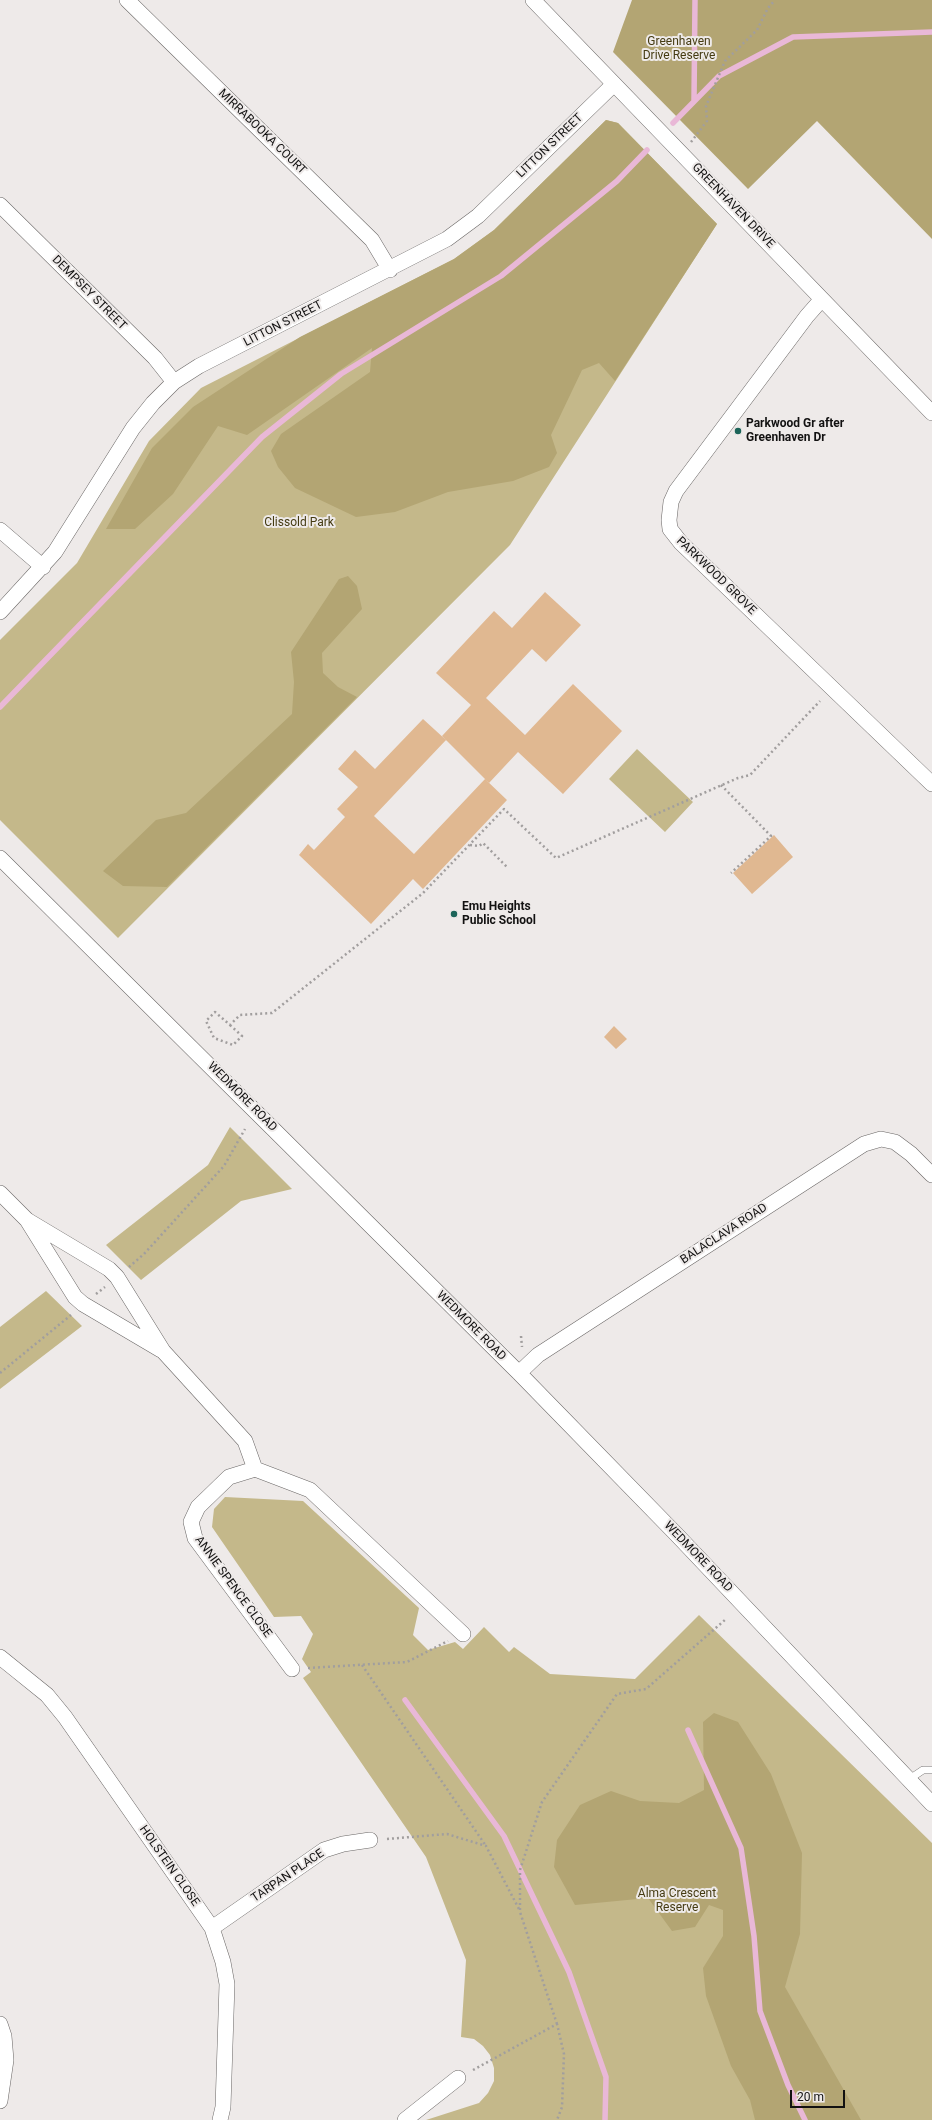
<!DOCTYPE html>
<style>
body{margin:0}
#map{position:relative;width:932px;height:2120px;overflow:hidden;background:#eeeae9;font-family:Roboto,sans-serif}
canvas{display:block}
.scale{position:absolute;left:790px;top:2090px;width:55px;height:18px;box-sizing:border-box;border:2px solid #121111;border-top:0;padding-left:5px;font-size:12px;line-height:14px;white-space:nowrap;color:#121111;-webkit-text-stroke:3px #eeeae9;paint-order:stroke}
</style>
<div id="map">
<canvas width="932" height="2120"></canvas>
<div class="scale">20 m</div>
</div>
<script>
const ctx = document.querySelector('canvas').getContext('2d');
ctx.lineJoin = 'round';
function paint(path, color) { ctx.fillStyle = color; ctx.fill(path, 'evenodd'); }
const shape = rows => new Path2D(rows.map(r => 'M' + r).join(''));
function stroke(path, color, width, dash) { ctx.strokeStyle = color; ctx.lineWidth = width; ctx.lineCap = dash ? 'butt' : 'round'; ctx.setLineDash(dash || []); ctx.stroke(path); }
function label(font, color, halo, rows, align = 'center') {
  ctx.font = font + ' Roboto,sans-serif'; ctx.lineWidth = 4; ctx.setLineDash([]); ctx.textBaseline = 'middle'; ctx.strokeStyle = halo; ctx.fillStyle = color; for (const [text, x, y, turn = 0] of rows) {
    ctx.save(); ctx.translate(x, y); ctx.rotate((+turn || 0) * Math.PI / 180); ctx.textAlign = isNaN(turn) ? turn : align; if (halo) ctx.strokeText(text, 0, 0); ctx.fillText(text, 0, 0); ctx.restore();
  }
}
paint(shape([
 [606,120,618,123,717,224,510,545,118,938,0,820,0,640,77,563,149,441,201,388,454,259,494,230],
 [637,749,693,802,665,832,609,779],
 [230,1127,292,1189,241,1201,141,1280,106,1245,208,1165],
 [46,1291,82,1326,0,1389,0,1327],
 [225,1497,303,1501,419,1608,413,1635,428,1650,455,1642,463,1649,484,1627,509,1652,514,1647,550,1674,635,1679,699,1615,932,1843,932,2120,426,2120,479,2103,488,2093,494,2081,494,2068,490,2055,483,2046,474,2039,461,2037,466,1960,426,1857,303,1678,311,1672,302,1659,313,1634,301,1616,274,1617,212,1527,214,1509]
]), '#c4b88a');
paint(shape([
 [632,0,932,0,932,239,817,121,748,189,613,52],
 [606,120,618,123,717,224,615,381,599,363,582,370,551,435,557,453,549,467,513,481,448,492,395,512,356,517,295,488,278,467,271,451,281,434,370,372,372,348,247,435,218,426,173,494,135,529,106,529,152,448,193,407,300,337,454,259,494,230],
 [348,576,357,586,362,609,322,653,323,673,338,687,357,697,167,887,123,886,103,871,156,820,186,813,292,714,294,682,291,652,339,579],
 [714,1713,738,1722,771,1774,802,1853,800,1934,785,1987,861,2120,755,2120,750,2100,731,2066,706,1996,703,1968,723,1936,723,1910,709,1905,695,1927,672,1931,648,1898,575,1905,554,1867,557,1840,580,1805,611,1791,640,1801,679,1803,704,1790,703,1722]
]), '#b3a573');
stroke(shape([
 [694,101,695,0],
 [673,123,719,76,793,37,932,32],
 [0,707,262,437,341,374,501,276,617,181,647,150],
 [405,1700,504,1836,569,1972,606,2077,605,2120],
 [688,1730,741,1848,754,1936,760,2011,788,2085,805,2120]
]), '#e9b8d7', 5.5);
paint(shape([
 [545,592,581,625,546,662,532,649,486,698,525,735,573,684,622,731,563,794,518,752,489,783,442,736,471,705,436,673,494,611,512,628],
 [423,719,446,740,374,816,414,854,485,779,507,800,423,889,413,879,371,924,299,855,308,844,314,850,345,817,337,809,358,787,338,769,355,750,375,769],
 [774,835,793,857,752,894,733,873],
 [614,1026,627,1039,616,1049,604,1037]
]), '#e0b891');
const lane = shape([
 [908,1780,923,1770,932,1770]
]);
const street = shape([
 [127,0,372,240,390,270],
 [533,0,932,413],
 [0,205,155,358,174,382],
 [822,299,807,316,676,491,671,502,669,520,670,529,681,543,932,784],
 [0,530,43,567],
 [0,612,55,552,133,428,153,403,174,382,199,366,447,239,478,216,614,84],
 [0,858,519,1373,677,1535,932,1804],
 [0,1193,27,1220,75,1297,83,1304,161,1350],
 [27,1220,109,1269,117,1277,163,1351,245,1441,255,1469],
 [519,1373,538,1355,864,1144,881,1139,895,1142,911,1154,932,1175],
 [255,1469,310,1490,463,1634],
 [255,1469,229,1477,198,1507,191,1522,195,1538,292,1669],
 [0,1657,47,1695,65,1717,212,1928,223,1962,227,1984,223,2107,220,2120],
 [212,1928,324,1850,343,1844,370,1840],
 [0,2024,4,2036,6,2060,0,2101],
 [405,2120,458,2078]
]);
stroke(lane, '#6a6766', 8);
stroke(street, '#6a6766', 16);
stroke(shape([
 [691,142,707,121,706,106,725,61,757,30,768,8,775,0],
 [721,785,771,836,731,873],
 [470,845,479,846,483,843,508,868],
 [230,1025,242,1036,233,1045,214,1038,206,1021,215,1012,230,1025,240,1015,272,1013,423,893,504,809,556,858,738,778,750,775,820,701],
 [129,1267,144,1254,224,1166,245,1129],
 [96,1294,105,1287],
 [521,1336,522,1347],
 [0,1373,71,1315],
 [362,1665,486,1846],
 [308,1668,407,1662,448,1641],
 [387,1839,447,1834,486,1846,520,1911],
 [557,2024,520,1912,520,1870,542,1802,617,1694,646,1689,726,1619],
 [473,2070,557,2024,564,2054,562,2107,557,2120]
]), '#a19e9e', 2.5, [2, 3]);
stroke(lane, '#fff', 7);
stroke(street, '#fff', 15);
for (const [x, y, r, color] of [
 [738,431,4,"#1c6459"],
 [454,914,4,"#1c6459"]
]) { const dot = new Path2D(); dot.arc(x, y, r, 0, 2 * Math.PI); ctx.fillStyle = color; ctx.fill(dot); stroke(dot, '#eeeae9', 1.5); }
label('12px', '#453b12', '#eeeae9', [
 ["Greenhaven",679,42],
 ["Drive Reserve",679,56],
 ["Clissold Park",299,523],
 ["Alma Crescent",677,1894],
 ["Reserve",677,1908]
]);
label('12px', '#121111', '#eeeae9', [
 ["MIRRABOOKA COURT",262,132,44],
 ["LITTON STREET",550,146,-44],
 ["GREENHAVEN DRIVE",733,206,46],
 ["DEMPSEY STREET",89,293,45],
 ["LITTON STREET",283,324,-27],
 ["PARKWOOD GROVE",716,576,44],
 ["WEDMORE ROAD",242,1097,45],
 ["BALACLAVA ROAD",724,1234,-33],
 ["WEDMORE ROAD",471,1326,45],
 ["WEDMORE ROAD",698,1557,46],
 ["ANNIE SPENCE CLOSE",233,1587,54],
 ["HOLSTEIN CLOSE",169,1866,55],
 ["TARPAN PLACE",288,1876,-34]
]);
label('bold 12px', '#121111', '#eeeae9', [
 ["Parkwood Gr after",746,424],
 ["Greenhaven Dr",746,438],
 ["Emu Heights",462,907],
 ["Public School",462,921]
], 'left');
</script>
